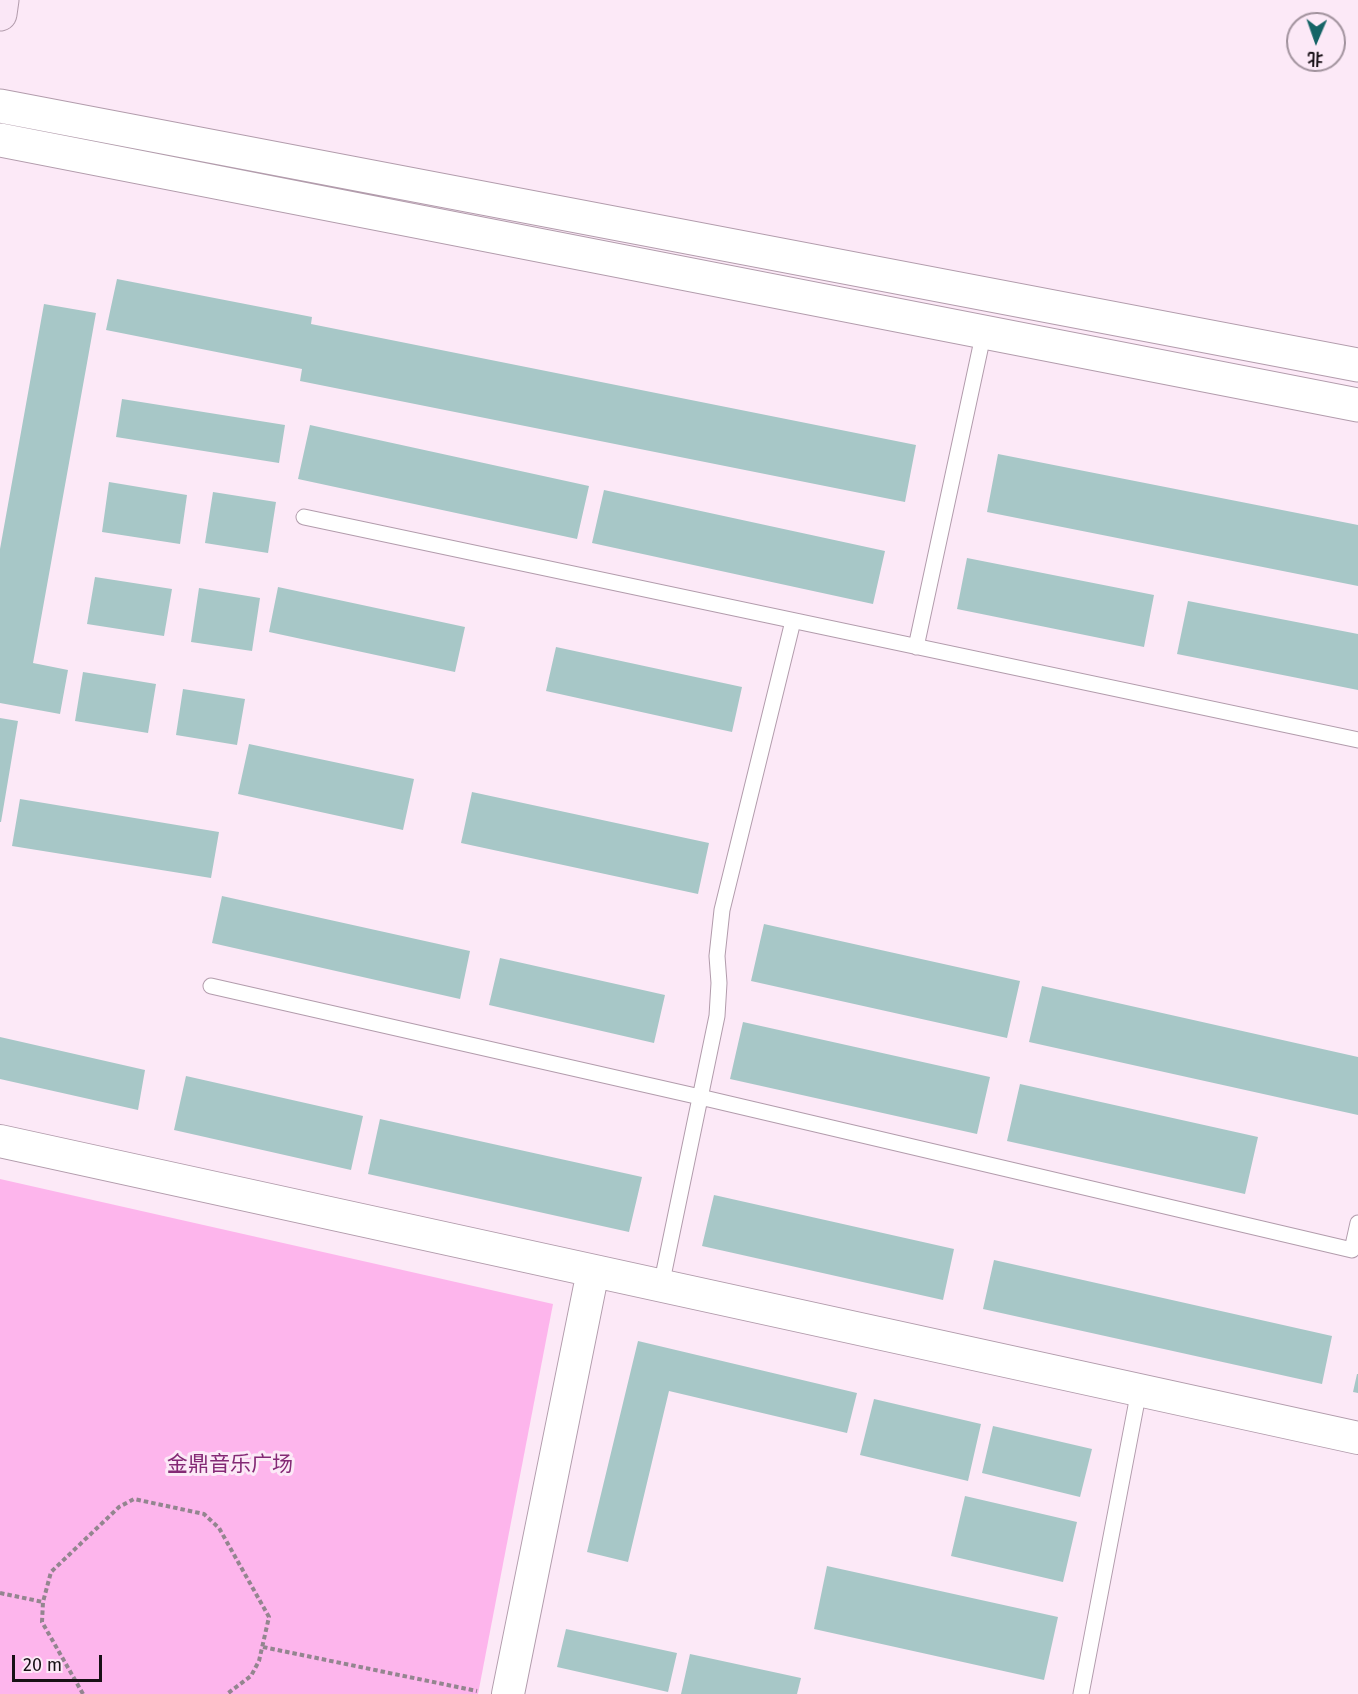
<!DOCTYPE html>
<meta charset="utf-8">
<style>
body{margin:0}
#map{position:relative;width:1358px;height:1694px;overflow:hidden;background:#fce9f7;font-family:"Fira Sans","Noto Sans SC",sans-serif}
canvas{display:block}
.north{position:absolute;left:1286px;top:12px;width:60px;height:60px;box-sizing:border-box;background:#fce9f7;border:2px solid #a1929d;border-radius:50%;rotate:182deg;font-size:16px;font-weight:700;line-height:24px;text-align:center;color:#181016}
.north::after{content:'';display:block;margin:auto;width:21px;height:27px;background:#156466;clip-path:polygon(50% 0,100% 100%,50% 72%,0 100%)}
.scale{position:absolute;left:12px;top:1655px;width:90px;height:27px;box-sizing:border-box;border:3px solid #181016;border-top:0;padding-left:8px;font-size:18px;line-height:21px;white-space:nowrap;color:#181016;-webkit-text-stroke:4px #fce9f7;paint-order:stroke}
</style>
<div id="map">
<canvas width="1358" height="1694"></canvas>
<div class="north">北</div>
<div class="scale">20 m</div>
</div>
<script>
const ctx = document.querySelector('canvas').getContext('2d');
ctx.lineJoin = 'round';
function paint(path, color) { ctx.fillStyle = color; ctx.fill(path, 'evenodd'); }
const shape = rows => new Path2D(rows.map(r => 'M' + r).join(''));
function stroke(path, color, width, dash) { ctx.strokeStyle = color; ctx.lineWidth = width; ctx.lineCap = dash ? 'butt' : 'round'; ctx.setLineDash(dash || []); ctx.stroke(path); }
function label(font, color, halo, rows, align = 'center') {
  ctx.font = font + ' "Fira Sans","Noto Sans SC",sans-serif'; ctx.lineWidth = 6; ctx.setLineDash([]); ctx.textBaseline = 'middle'; ctx.strokeStyle = halo; ctx.fillStyle = color; for (const [text, x, y, turn = 0] of rows) {
    ctx.save(); ctx.translate(x, y); ctx.rotate((+turn || 0) * Math.PI / 180); ctx.textAlign = isNaN(turn) ? turn : align; if (halo) ctx.strokeText(text, 0, 0); ctx.fillText(text, 0, 0); ctx.restore();
  }
}
paint(shape([
 [0,1179,553,1304,478,1694,0,1694]
]), '#fdb5ec');
paint(shape([
 [117,279,312,317,311,324,916,445,905,502,300,381,302,369,106,330],
 [44,304,96,313,33,663,68,670,60,714,0,703,0,549],
 [122,399,285,425,279,463,116,437],
 [310,425,589,486,577,539,298,479],
 [998,454,1358,525,1358,586,987,512],
 [109,482,187,495,180,544,102,532],
 [604,490,885,551,873,604,592,543],
 [213,492,276,502,268,553,205,543],
 [967,558,1154,595,1144,647,957,609],
 [95,577,172,589,164,636,87,624],
 [278,587,465,627,455,672,269,632],
 [199,588,260,598,252,651,191,642],
 [1188,601,1358,634,1358,690,1177,654],
 [556,647,742,687,732,732,546,691],
 [83,672,156,684,148,733,75,721],
 [183,689,245,699,237,745,176,735],
 [0,718,18,721,1,822,0,822],
 [249,744,414,779,403,830,238,794],
 [472,792,709,843,698,894,461,843],
 [20,799,219,832,211,878,12,846],
 [222,896,470,951,460,999,212,943],
 [764,924,1020,981,1007,1038,751,981],
 [500,958,665,995,654,1043,489,1005],
 [1042,986,1358,1057,1358,1115,1029,1042],
 [743,1022,990,1077,977,1134,730,1079],
 [0,1037,145,1070,138,1110,0,1079],
 [186,1076,363,1116,351,1170,174,1130],
 [1020,1084,1258,1137,1245,1194,1007,1141],
 [380,1119,642,1177,629,1232,368,1174],
 [714,1195,954,1249,943,1300,702,1246],
 [994,1260,1332,1336,1322,1384,983,1309],
 [638,1341,857,1393,847,1433,669,1391,628,1562,587,1552],
 [1357,1374,1358,1374,1358,1393,1353,1392],
 [874,1399,981,1424,968,1481,860,1455],
 [993,1426,1092,1449,1080,1497,982,1473],
 [965,1496,1077,1522,1063,1582,951,1556],
 [827,1566,1058,1617,1044,1680,814,1629],
 [566,1629,677,1653,668,1692,557,1667],
 [690,1654,801,1678,797,1694,681,1694]
]), '#a7c7c7');
const service = shape([
 [304,517,1358,740],
 [916,647,984,331],
 [211,986,700,1097,1352,1250,1358,1223],
 [661,1286,717,1016,719,983,717,956,722,910,793,621],
 [1081,1694,1139,1390]
]);
const minor = shape([
 [0,1141,1358,1438],
 [508,1694,593,1271]
]);
const tertiary = shape([
 [0,106,1358,365],
 [0,140,1358,405]
]);
const secondary = shape([
 [0,14,2,0]
]);
stroke(service, '#b29cac', 17);
stroke(minor, '#b29cac', 34);
stroke(tertiary, '#b29cac', 35);
stroke(secondary, '#b29cac', 35);
stroke(shape([
 [0,1593,43,1602],
 [263,1647,477,1691],
 [83,1694,42,1622,43,1602,51,1572,119,1507,134,1499,204,1514,219,1528,269,1617,259,1661,251,1676,227,1694]
]), '#93858f', 4, [4.5, 3]);
stroke(service, '#fff', 15);
stroke(minor, '#fff', 32);
stroke(tertiary, '#fff', 33);
stroke(secondary, '#fae7f6', 33);
label('21px', '#842975', '#fce9f7', [
 ["金鼎音乐广场",230,1465]
]);
</script>
